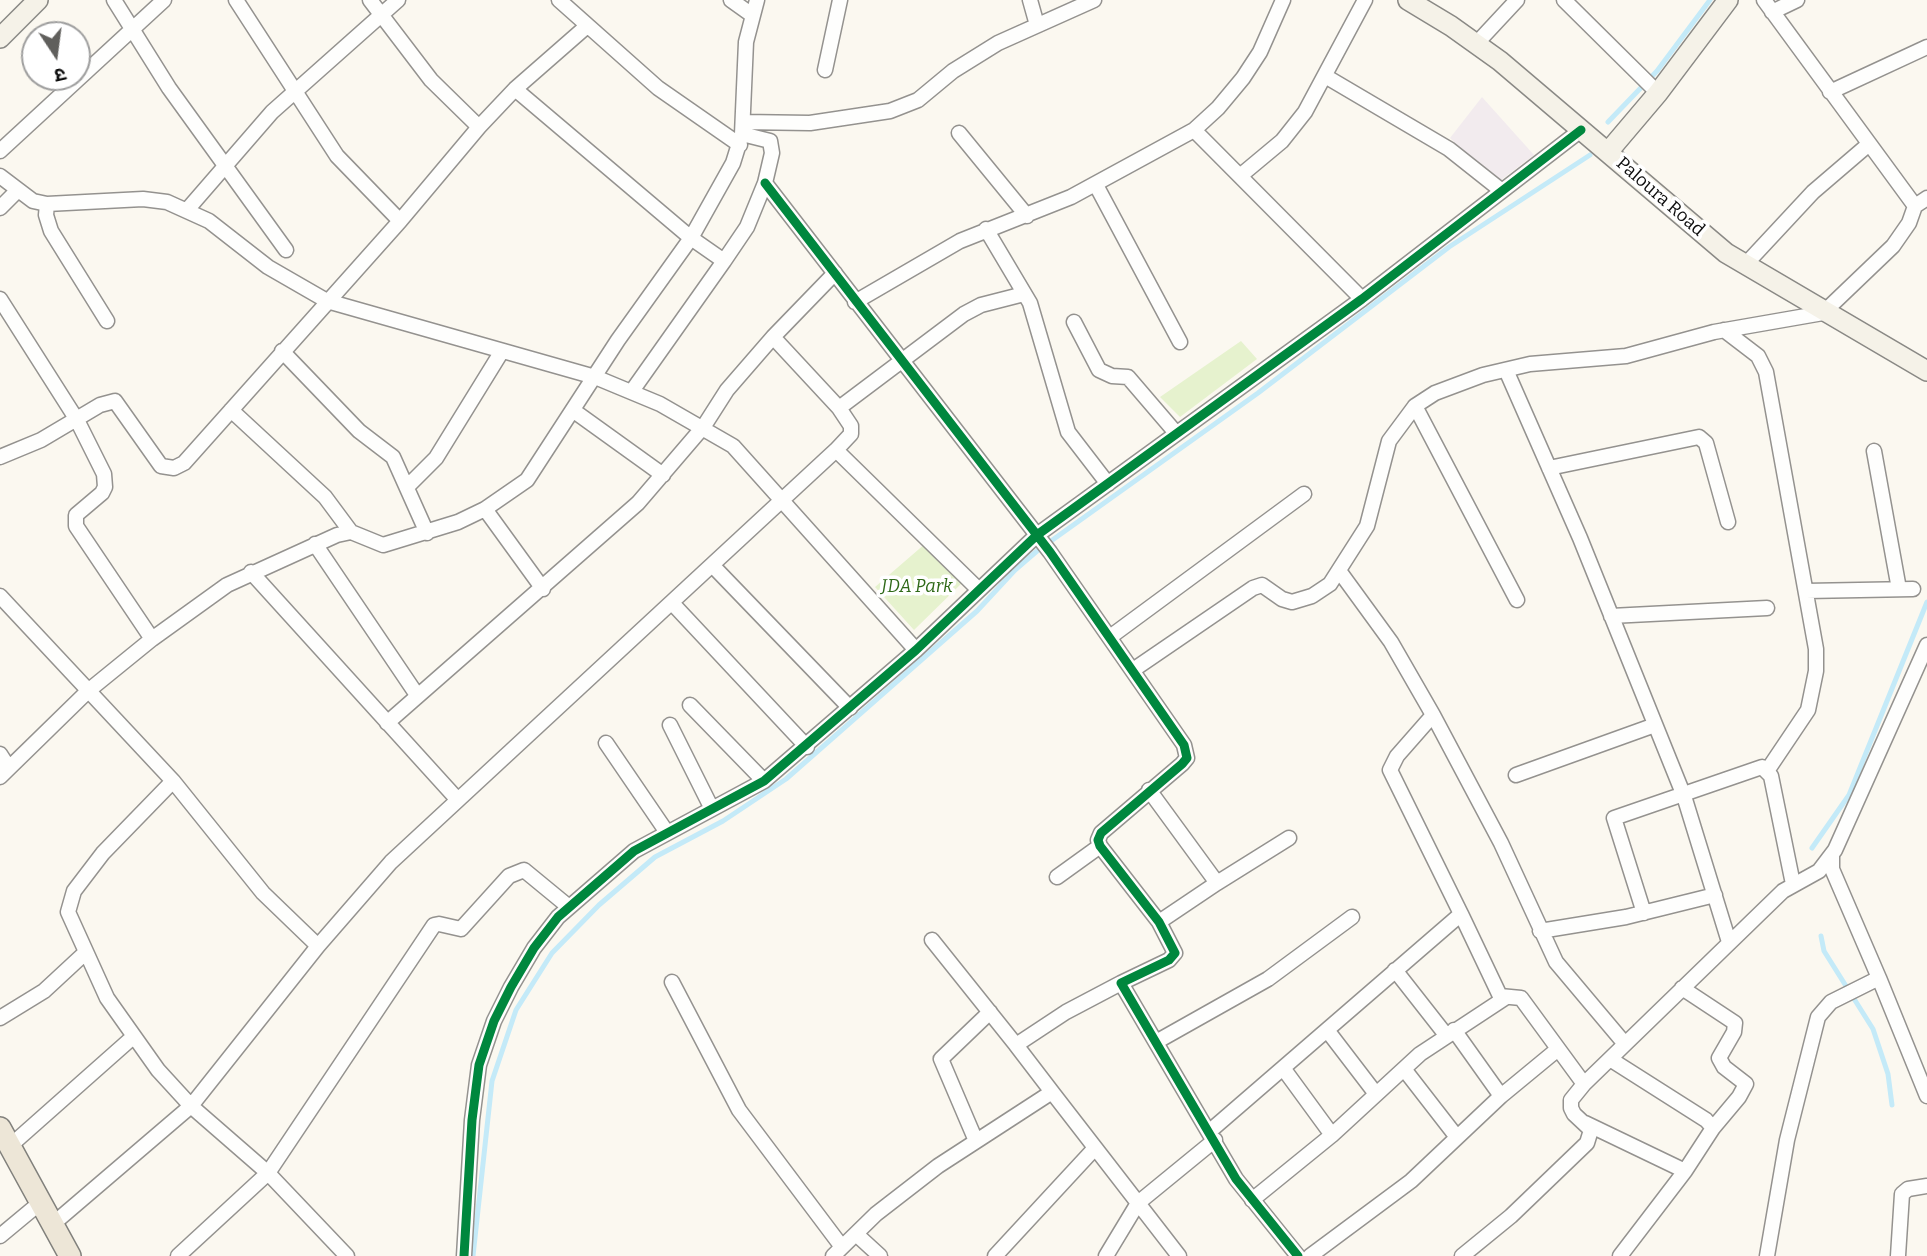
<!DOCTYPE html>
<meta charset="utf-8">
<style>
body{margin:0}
#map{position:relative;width:1927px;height:1256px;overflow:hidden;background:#fbf8f0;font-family:Bitter,"Noto Sans Devanagari",serif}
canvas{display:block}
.north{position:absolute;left:21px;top:21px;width:70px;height:70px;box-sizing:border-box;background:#fff;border:2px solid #9e9e9e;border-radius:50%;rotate:167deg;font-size:19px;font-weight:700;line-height:28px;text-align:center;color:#0c0c0c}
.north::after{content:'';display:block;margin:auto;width:24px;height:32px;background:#605f5c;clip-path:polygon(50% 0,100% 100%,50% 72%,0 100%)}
</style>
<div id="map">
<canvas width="1927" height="1256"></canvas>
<div class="north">उ</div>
</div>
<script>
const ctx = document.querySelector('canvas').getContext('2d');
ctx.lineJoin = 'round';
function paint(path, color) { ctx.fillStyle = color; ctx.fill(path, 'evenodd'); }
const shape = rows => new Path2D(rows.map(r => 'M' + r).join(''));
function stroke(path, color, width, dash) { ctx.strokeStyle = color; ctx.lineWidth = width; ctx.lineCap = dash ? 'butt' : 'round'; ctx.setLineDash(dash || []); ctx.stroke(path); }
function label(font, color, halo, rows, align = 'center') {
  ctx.font = font + ' Bitter,serif'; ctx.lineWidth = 7; ctx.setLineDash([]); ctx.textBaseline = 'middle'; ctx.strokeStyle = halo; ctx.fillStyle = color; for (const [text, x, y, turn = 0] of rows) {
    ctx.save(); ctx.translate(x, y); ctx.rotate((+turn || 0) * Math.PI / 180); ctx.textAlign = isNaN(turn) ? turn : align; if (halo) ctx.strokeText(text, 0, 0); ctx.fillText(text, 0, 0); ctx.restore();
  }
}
paint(shape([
 [1482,97,1534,155,1497,183,1450,138]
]), '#f2ebee');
paint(shape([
 [1241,341,1257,359,1180,417,1160,397],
 [926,543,963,582,914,630,875,587]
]), '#e6f2ce');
stroke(shape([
 [1608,122,1657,71,1710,0],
 [1812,848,1849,795,1927,602],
 [1821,936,1824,951,1873,1029,1888,1074,1892,1105],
 [473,1256,492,1081,516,1010,552,953,599,905,655,857,723,821,786,779,977,611,1015,570,1037,551,1258,393,1449,247,1590,155]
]), '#c4eaf8', 5);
const street = shape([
 [114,0,169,88,286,250],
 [236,0,337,156,400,221],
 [370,0,431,80,479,127],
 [559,0,658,88,740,145],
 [731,0,752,15],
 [1030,0,1037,25],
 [1564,0,1658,93],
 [1764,0,1915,206],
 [1772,12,1797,0],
 [1476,44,1517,0],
 [825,70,840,0],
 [1325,76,1449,149,1502,191],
 [515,89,691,238,724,261,632,391],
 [1830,92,1927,47],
 [743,122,810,123,890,111,918,100,953,71,998,43,1094,0],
 [1194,130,1362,299],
 [959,133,1027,216],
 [0,151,164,0],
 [0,176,33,201,47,204,143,199,167,202,209,221,268,267,327,301,595,377,660,404,733,446,916,650],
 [1240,176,1282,141,1305,112,1365,0],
 [765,183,1050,552,1184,745,1187,758,1182,764,1101,833,1098,840,1100,846,1159,922,1175,953,1169,960,1121,983,1236,1179,1298,1256],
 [1096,185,1180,342],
 [47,204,46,215,51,231,107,321],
 [0,208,17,191],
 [187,210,272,112,398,0],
 [986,229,1030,303,1068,432,1108,484],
 [724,261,747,227,765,183,772,153,770,141,742,134],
 [1745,265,1813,192,1869,144],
 [0,299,77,420,104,474,105,487,102,493,76,515,76,526,152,639],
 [855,302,960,241,1071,197,1194,130,1218,108,1243,78,1260,52,1283,0],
 [1074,322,1099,370,1112,376,1128,377,1176,433],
 [1724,330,1758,356,1766,372,1816,649,1816,671,1808,710,1767,771],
 [773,337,835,273],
 [282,351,359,431,393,457,427,533],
 [1506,370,1580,538,1684,796,1729,942],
 [1415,406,1517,600],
 [839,408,851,426,851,434,836,450,979,590],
 [231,410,325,497,351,532],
 [574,411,663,475],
 [1874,451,1899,589],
 [0,457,41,440,100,405,115,401,161,466,174,468,184,463,400,221,479,127,515,89,587,26],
 [1549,468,1699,437,1706,443,1728,522],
 [407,487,436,458,502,351],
 [485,509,543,589],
 [315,544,417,695],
 [713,566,850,708],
 [251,572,457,799],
 [1806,591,1913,589],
 [0,596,173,781,263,893,318,946],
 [673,604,807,747],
 [1611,616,1767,608],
 [1110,637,1304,494],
 [1133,670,1253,588,1262,585,1282,599,1292,602,1312,596,1330,584,1367,526,1389,441,1415,406,1435,393,1483,375,1530,364,1626,356,1714,332,1823,313,1893,246,1909,223,1915,206,1927,198],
 [690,705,764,781],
 [1433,715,1501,843,1556,962,1625,1044],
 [387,723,638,503,704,426,727,390,773,337,839,408,964,314,981,305,1024,294],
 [670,725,712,809],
 [606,743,666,831],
 [0,754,9,768],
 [1516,775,1655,725],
 [0,777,88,691,152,639,227,585,337,535,351,532,383,545,458,522,485,509,527,480,618,340,691,238,733,163,742,134,746,42,757,0],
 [173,781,103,853,74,891,68,912,107,998,158,1070,191,1106,268,1173,434,925,439,924,461,929,509,876,524,870,569,907],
 [1149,790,1217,883,1159,922],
 [1057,877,1100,846],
 [1217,883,1289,838],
 [1644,913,1614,818,1762,767,1771,776,1793,884],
 [1461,914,1500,996,1521,998,1584,1084],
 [1540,931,1626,917,1715,895],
 [932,940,1016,1045],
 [1395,970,1446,1035],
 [1879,978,1927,1096],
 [672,982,739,1110,842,1247],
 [1682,988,1735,1023,1734,1032,1719,1058,1724,1067,1746,1084,1739,1097,1713,1128],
 [0,1018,44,991,85,953],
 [1327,1030,1376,1094],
 [1454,1030,1501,1096],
 [1156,1042,1268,979,1352,917],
 [1610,1059,1706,1120,1713,1128,1685,1171,1620,1256],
 [1283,1068,1332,1135],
 [1404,1069,1456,1136],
 [1052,1092,1179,1256],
 [1585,1123,1685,1171],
 [1210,1131,1461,914,1390,770,1397,756,1433,715,1391,642,1340,572],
 [976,1141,941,1059,990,1012],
 [10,1146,133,1037],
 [1252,1200,1332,1135,1420,1054,1505,998],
 [53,1224,191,1106,318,946,391,862,836,450],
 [856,1234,880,1256],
 [0,1236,41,1202],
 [178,1256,268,1173,347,1256],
 [464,1256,472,1120,479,1065,494,1021,511,987,534,948,558,917,634,851,764,781,916,650,1037,535,1362,299,1581,130],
 [833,1256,876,1214,938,1166,1052,1092,1016,1045,1066,1012,1121,983],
 [995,1256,1095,1148],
 [1106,1256,1138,1203,1215,1140],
 [1310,1256,1411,1181,1501,1096,1558,1049],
 [1462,1256,1511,1216,1587,1143,1591,1130,1574,1114,1571,1108,1571,1100,1584,1084,1783,891,1819,871,1835,850,1927,645],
 [1767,1256,1787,1140,1818,1017,1831,1002,1879,978,1832,869,1832,854],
 [1898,1256,1902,1194,1908,1189,1927,1186]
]);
const secondary = shape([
 [1408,0,1451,26,1500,61,1726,253,1927,371],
 [0,38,38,0],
 [1608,152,1658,93,1728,0]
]);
const primary = shape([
 [0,1128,70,1256]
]);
stroke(street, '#94928f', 17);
stroke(secondary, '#8a8985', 22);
stroke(primary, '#81807c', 24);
stroke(street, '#fefefd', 14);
stroke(secondary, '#f5f2e8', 19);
stroke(primary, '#ede6d7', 21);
stroke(shape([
 [765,183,1050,552,1184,745,1187,758,1182,764,1101,833,1098,840,1100,846,1159,922,1175,953,1169,960,1121,983,1236,1179,1298,1256],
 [464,1256,472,1120,479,1065,494,1021,511,987,534,948,558,917,634,851,764,781,916,650,1037,535,1362,299,1581,130]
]), '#00873e', 9);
label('18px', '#0c0c0c', '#fff', [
 ["Paloura Road",1660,197,41]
]);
label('italic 18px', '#2f6918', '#fff', [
 ["JDA Park",917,587]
]);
</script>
